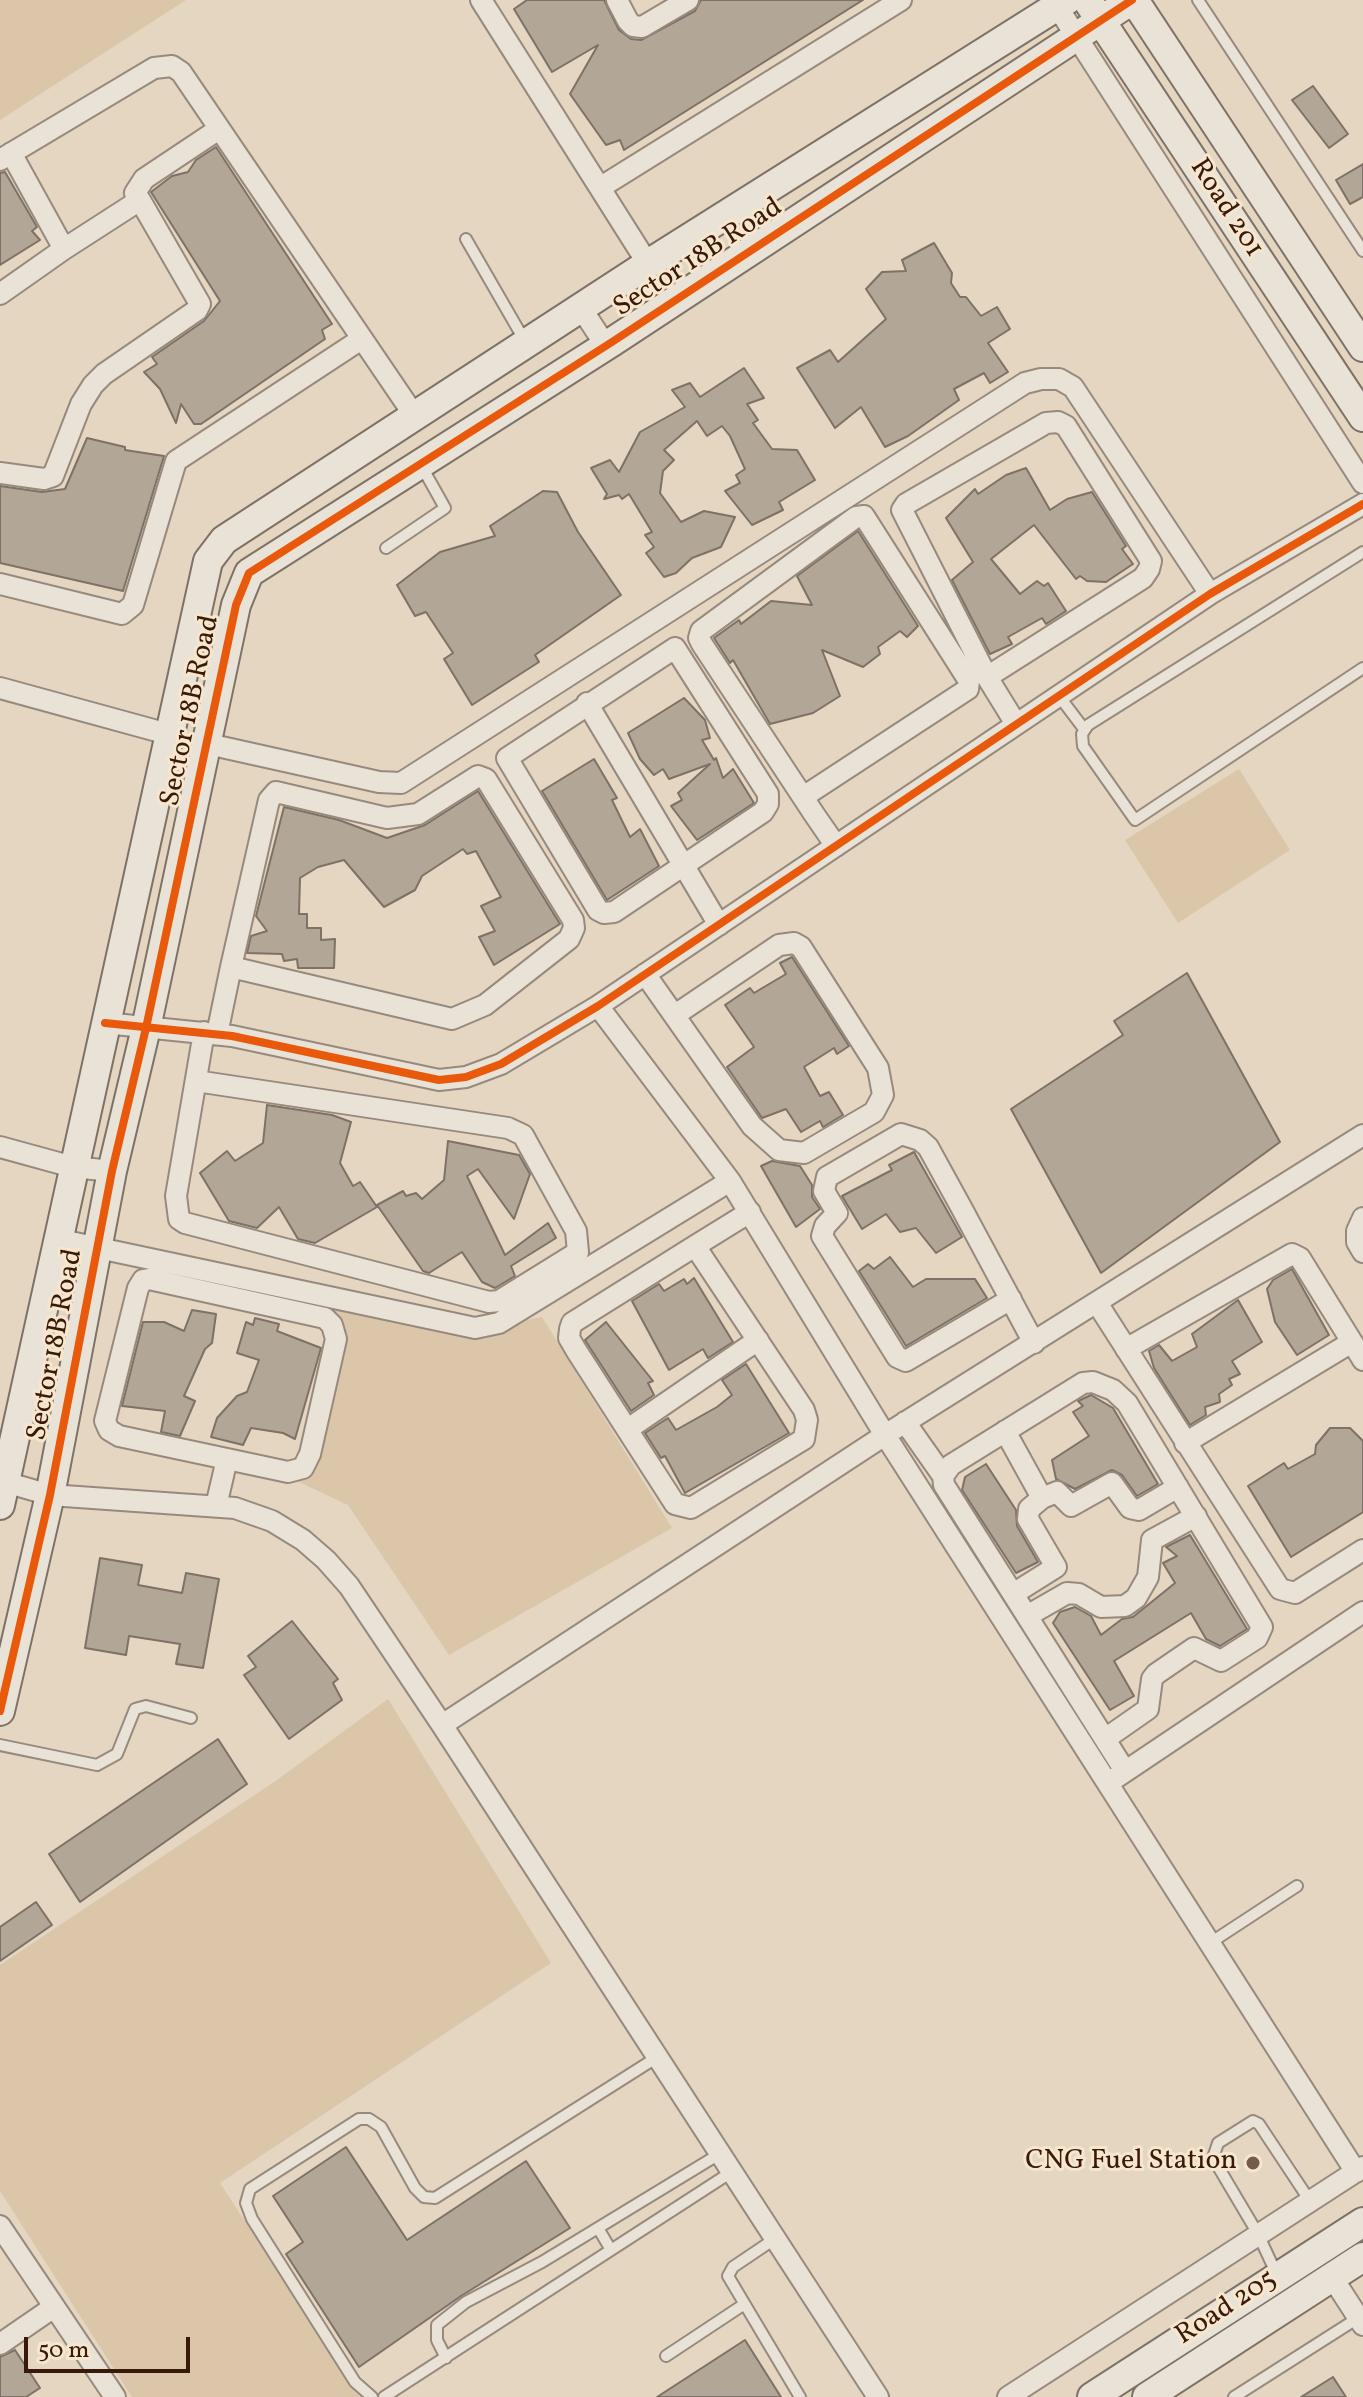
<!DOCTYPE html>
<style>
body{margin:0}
#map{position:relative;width:1363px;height:2397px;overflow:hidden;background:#e5d6c2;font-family:Vollkorn,serif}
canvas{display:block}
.scale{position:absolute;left:24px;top:2337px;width:166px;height:36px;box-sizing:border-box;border:4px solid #391909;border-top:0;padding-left:10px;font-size:24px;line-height:28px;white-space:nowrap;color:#391909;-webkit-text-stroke:6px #f7e6ce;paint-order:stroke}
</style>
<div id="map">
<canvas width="1363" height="2397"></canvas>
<div class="scale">50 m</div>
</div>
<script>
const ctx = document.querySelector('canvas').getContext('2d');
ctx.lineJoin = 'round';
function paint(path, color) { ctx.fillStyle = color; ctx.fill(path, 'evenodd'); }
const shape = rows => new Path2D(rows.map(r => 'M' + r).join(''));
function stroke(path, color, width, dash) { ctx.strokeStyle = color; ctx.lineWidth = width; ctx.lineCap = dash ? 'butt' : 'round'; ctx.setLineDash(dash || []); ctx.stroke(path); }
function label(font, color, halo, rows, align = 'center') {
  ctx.font = font + ' Vollkorn,serif'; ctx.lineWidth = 6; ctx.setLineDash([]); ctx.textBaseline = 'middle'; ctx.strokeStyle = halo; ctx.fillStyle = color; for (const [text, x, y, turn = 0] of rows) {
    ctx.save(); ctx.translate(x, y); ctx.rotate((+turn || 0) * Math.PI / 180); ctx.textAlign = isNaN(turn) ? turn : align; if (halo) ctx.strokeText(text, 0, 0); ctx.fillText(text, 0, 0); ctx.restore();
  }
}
paint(shape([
 [0,0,186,0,0,120],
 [1239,769,1290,850,1178,923,1125,840],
 [335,1302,475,1329,542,1317,672,1528,449,1655,348,1505,297,1481],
 [388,1699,551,1963,220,2183,360,2397,132,2397,0,2191,0,1965,274,1782]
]), '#dbc6aa');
const building = shape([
 [527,0,604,0,619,30,631,39,641,40,695,11,701,0,863,0,624,150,620,140,606,145,570,94,598,45,552,72,514,9,527,0],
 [1313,86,1348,134,1329,148,1292,100,1313,86],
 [216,147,332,324,322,330,325,339,201,424,194,424,181,404,176,423,160,389,144,372,157,364,152,357,204,321,220,301,151,192,172,176,188,172,196,160,216,147],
 [1363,164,1363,197,1350,204,1336,180,1363,164],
 [5,172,37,227,32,231,40,240,0,265,0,173,5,172],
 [934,243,952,273,951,283,960,297,966,297,981,316,997,307,1010,329,988,343,1008,372,990,383,984,373,954,389,959,400,908,436,885,447,861,407,835,428,797,368,830,350,838,362,886,319,866,289,882,272,906,271,902,260,934,243],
 [744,368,764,398,747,404,758,420,753,423,772,449,797,450,815,480,779,502,783,510,752,525,725,491,740,483,736,475,745,469,730,436,722,426,707,436,697,421,664,450,674,460,663,471,660,493,681,522,704,511,735,517,721,547,692,558,676,573,664,577,646,553,654,547,645,535,652,532,629,494,622,499,619,495,604,499,607,494,591,468,610,460,619,472,640,432,685,407,672,390,690,383,700,397,744,368],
 [87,438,125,447,125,450,164,456,123,591,0,563,0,486,42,492,65,489,87,438],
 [1026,468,1050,510,1067,499,1092,492,1126,546,1122,549,1133,564,1106,582,1087,581,1080,576,1076,579,1034,525,991,559,1020,594,1037,581,1044,586,1048,583,1066,611,1046,624,1042,618,1008,637,1012,644,990,654,952,580,973,562,946,518,975,489,978,494,1006,475,1026,468],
 [543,491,557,492,578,532,621,595,535,655,539,662,472,705,444,659,453,653,426,612,415,616,397,585,440,552,495,536,490,526,543,491],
 [858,531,918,626,907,637,900,631,878,647,880,654,863,667,822,650,840,696,813,713,770,724,733,660,730,663,714,638,739,620,741,624,771,601,812,605,797,576,858,531],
 [684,698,705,720,710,738,702,740,714,760,716,758,723,778,733,769,754,803,697,840,671,806,682,800,678,793,710,764,669,779,663,769,654,775,640,759,628,733,684,698],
 [594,759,617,798,612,800,630,837,640,829,659,866,607,900,542,791,594,759],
 [478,791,560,924,494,965,479,937,495,931,481,906,501,897,476,851,467,854,463,849,422,876,415,890,384,907,344,860,318,867,300,878,299,914,307,914,307,928,321,928,321,940,335,939,334,968,298,968,297,959,284,961,282,954,247,953,251,936,267,931,256,916,284,807,339,820,387,838,425,825,478,791],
 [792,957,849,1046,837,1054,834,1048,804,1067,820,1096,829,1092,843,1115,823,1127,820,1121,801,1132,786,1109,762,1118,727,1067,754,1047,725,1005,750,988,754,993,786,974,780,963,792,957],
 [1187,973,1280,1142,1101,1273,1011,1109,1123,1035,1114,1021,1187,973],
 [267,1105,332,1115,351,1122,340,1163,353,1186,360,1182,377,1207,315,1243,298,1239,279,1207,257,1228,229,1221,200,1173,227,1151,235,1161,263,1143,267,1105],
 [448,1141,519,1155,530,1174,514,1219,478,1169,467,1176,505,1255,548,1223,556,1238,511,1266,515,1276,495,1288,482,1282,462,1252,429,1273,423,1271,377,1205,403,1191,406,1196,416,1193,422,1199,444,1180,448,1141],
 [914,1152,962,1237,936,1253,916,1228,900,1232,886,1214,862,1229,842,1196,892,1170,889,1165,914,1152],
 [772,1161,800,1166,812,1185,812,1197,820,1209,796,1227,761,1166,772,1161],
 [890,1257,913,1287,926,1279,975,1279,987,1298,906,1346,859,1271,868,1264,874,1269,890,1257],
 [1292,1269,1329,1335,1297,1355,1275,1322,1267,1289,1273,1280,1292,1269],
 [694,1278,733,1342,708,1358,703,1349,669,1370,632,1301,659,1284,664,1291,684,1279,687,1284,694,1278],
 [1238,1300,1262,1342,1232,1361,1240,1374,1229,1379,1232,1385,1219,1394,1220,1402,1205,1407,1206,1415,1190,1425,1154,1368,1149,1351,1159,1345,1172,1361,1197,1347,1192,1334,1238,1300],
 [192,1310,216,1314,212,1343,205,1349,184,1396,195,1401,180,1436,161,1432,165,1411,122,1406,143,1322,164,1322,184,1331,192,1310],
 [255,1318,279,1324,277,1331,321,1348,295,1439,283,1433,251,1428,243,1445,211,1437,217,1418,237,1396,247,1392,259,1360,237,1353,246,1322,253,1325,255,1318],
 [606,1322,653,1381,648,1383,654,1395,631,1411,585,1340,606,1322],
 [746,1364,789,1433,685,1493,665,1456,661,1458,645,1433,668,1418,676,1430,717,1407,732,1395,722,1380,746,1364],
 [1091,1395,1113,1408,1158,1484,1137,1496,1122,1475,1112,1470,1075,1489,1056,1479,1052,1460,1089,1436,1073,1412,1083,1406,1078,1401,1091,1395],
 [1330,1428,1350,1428,1363,1441,1363,1512,1291,1557,1248,1486,1284,1463,1288,1469,1315,1454,1316,1445,1330,1428],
 [986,1464,1016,1510,1017,1526,1038,1562,1016,1573,962,1490,965,1477,986,1464],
 [1190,1535,1247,1629,1220,1646,1206,1639,1191,1613,1114,1661,1134,1696,1110,1710,1053,1623,1060,1612,1075,1607,1091,1616,1101,1635,1122,1619,1133,1617,1175,1583,1163,1563,1177,1556,1166,1547,1190,1535],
 [100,1558,142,1565,138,1585,182,1593,186,1573,219,1579,203,1668,176,1664,180,1644,129,1636,126,1655,85,1648,100,1558],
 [292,1621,338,1679,333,1683,342,1700,289,1739,244,1675,256,1667,248,1656,292,1621],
 [218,1739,247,1784,80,1902,49,1854,218,1739],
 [36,1902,52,1925,0,1961,0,1927,36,1902],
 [346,2147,407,2240,526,2161,570,2228,461,2296,359,2367,286,2254,303,2242,273,2196,346,2147],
 [745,2340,781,2397,657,2397,745,2340],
 [15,2350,40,2388,26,2397,0,2397,0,2357,15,2350],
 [1333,2377,1346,2397,1301,2397,1333,2377]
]);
paint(building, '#b2a697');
stroke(building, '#7e7165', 2);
const lane = shape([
 [1198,0,1363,251],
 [466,239,526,343],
 [386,548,445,508,422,467],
 [1363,552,1088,725,1082,734,1083,746,1135,820,1363,668],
 [1059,696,1084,729],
 [0,1745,97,1765,117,1754,135,1709,146,1706,191,1718],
 [1210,1943,1297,1886],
 [598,2228,611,2250],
 [776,2238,733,2267,728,2276,800,2397],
 [1277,2275,1258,2234,1213,2158,1218,2143,1253,2121,1259,2124,1310,2201],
 [666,2356,743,2305],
 [446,2358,437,2340,437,2325,466,2302,542,2262,721,2153],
 [372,2397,355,2382,252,2219,246,2203,250,2189,359,2119,369,2119,381,2127,415,2188,424,2197,435,2198,659,2056],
 [384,2397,733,2171],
 [1234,2397,1358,2318]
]);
const street = shape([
 [481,0,648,264],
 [617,0,628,21,633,26,642,27,688,0],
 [1053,0,1363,483],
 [0,160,154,68,172,66,181,72,416,418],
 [601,187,901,0],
 [140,200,135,193,144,179,219,129],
 [0,294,64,249],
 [581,308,606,346],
 [0,473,44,479,53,476,81,404,93,385,104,374,197,310,200,304,140,200,64,249,11,153],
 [0,584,122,614,133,605,176,461,360,340],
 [675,648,768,794,768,804,763,812,614,912,604,913,598,910,507,758,675,648],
 [987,677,1143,578,1149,569,1151,561,1066,426,1058,422,1046,423,906,504,902,510,987,677,1016,724],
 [0,688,168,734],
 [587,703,719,925],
 [208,744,379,782,401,783,1025,383,1041,379,1059,379,1073,387,1210,594],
 [803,797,968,689,969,681,864,516,856,517,701,631,699,638,702,644,814,814,836,846],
 [645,974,752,1126,779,1150,804,1153,874,1112,883,1095,878,1068,801,947,794,943,779,945,675,1015],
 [598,1006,730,1181,885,1435,1356,2172],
 [105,1023,232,1036,439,1080,466,1077,501,1064,598,1006,1210,594,1363,504],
 [217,1034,231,967,269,800,276,792,387,818,418,814,478,776,486,779,573,920,574,928,569,939,485,1005,452,1019,231,967],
 [196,1081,508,1128,523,1135,576,1231,578,1252,499,1301,489,1302,185,1223,179,1219,176,1196,204,1032],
 [0,1147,73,1167,112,1171],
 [1363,1218,1357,1231,1357,1242,1363,1252],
 [61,1240,475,1328,499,1323,730,1181],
 [695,1246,804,1410,807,1420,804,1439,691,1508,675,1504,576,1350,569,1338,570,1329,572,1323,695,1246,750,1212],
 [149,1279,325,1318,332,1325,336,1339,310,1454,303,1468,288,1472,119,1436,109,1430,105,1421,138,1288,143,1280,149,1279],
 [1011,1299,906,1361,897,1357,822,1236,825,1226,837,1213,824,1191,827,1177,901,1134,920,1140,928,1147,961,1207,1034,1343],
 [1097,1303,1280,1589,1295,1593,1363,1550],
 [1126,1349,1292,1254,1300,1258,1352,1342],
 [905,1422,943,1476],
 [628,1429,758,1340],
 [1005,1431,1042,1498,1029,1509,1028,1519,1056,1567,1013,1594],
 [1185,1443,1352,1342,1363,1360],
 [5,1482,50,1495,235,1508,272,1521,303,1540,326,1560,349,1586,442,1725,878,2397],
 [1042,1498,1057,1492,1071,1506,1112,1483,1130,1508,1139,1510,1178,1487],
 [216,1506,227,1459],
 [1027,1616,1067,1593,1079,1594,1101,1607,1125,1606,1136,1598,1148,1577,1152,1540,1196,1516],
 [442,1725,885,1435,1363,1135],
 [1105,1739,1148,1709,1152,1679,1156,1674,1194,1648,1221,1661,1257,1638,1262,1627,1127,1403,1113,1390,1093,1382,1083,1383,951,1465,943,1476,944,1485,1125,1771],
 [1114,1779,1363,1612],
 [0,2226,115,2397],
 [1332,2277,1363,2325],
 [0,2344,54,2307],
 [1008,2397,1363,2167]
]);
const secondary = shape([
 [1087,0,1363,417],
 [1134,0,1363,347],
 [0,1505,208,561,224,540,648,264,1067,0],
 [0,1711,50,1495,112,1171,146,1028,236,605,249,573,612,342,1132,0],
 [1092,2397,1363,2222],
 [1147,2397,1363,2257]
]);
stroke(lane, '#978a7d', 14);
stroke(street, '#978a7d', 24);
stroke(secondary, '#7e7165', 32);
stroke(lane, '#e9e2d7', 10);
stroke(street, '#e9e2d7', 20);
stroke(secondary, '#e9e2d7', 28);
stroke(shape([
 [105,1023,232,1036,439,1080,466,1077,501,1064,598,1006,1210,594,1363,504],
 [0,1711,50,1495,112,1171,146,1028,236,605,249,573,612,342,1132,0]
]), '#e8590c', 8);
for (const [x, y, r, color] of [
 [1253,2163,8,"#755b4a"]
]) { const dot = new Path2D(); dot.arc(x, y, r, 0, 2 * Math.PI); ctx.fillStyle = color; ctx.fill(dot); stroke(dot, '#f7e6ce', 3); }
label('28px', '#391909', '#f7e6ce', [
 ["Road 201",1225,209,57],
 ["Sector 18B Road",699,259,-33],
 ["Sector 18B Road",192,711,-78],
 ["Sector 18B Road",57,1345,-79],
 ["Road 205",1227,2309,-33]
]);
label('28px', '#391909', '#f7e6ce', [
 ["CNG Fuel Station",1237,2163]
], 'right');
</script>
